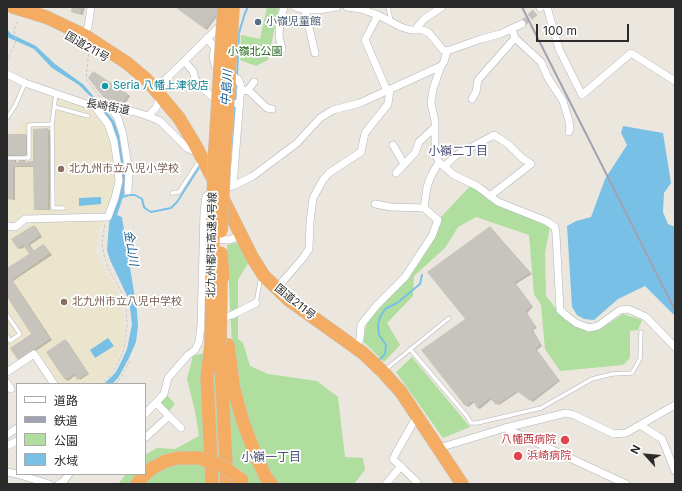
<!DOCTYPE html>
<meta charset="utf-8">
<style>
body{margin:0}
#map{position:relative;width:682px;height:491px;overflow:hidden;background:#ece7de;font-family:Inter,"Noto Sans JP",sans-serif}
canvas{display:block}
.frame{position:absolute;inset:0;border:8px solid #2b2b2b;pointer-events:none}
.legend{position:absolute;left:16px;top:383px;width:130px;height:92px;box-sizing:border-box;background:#fff;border:1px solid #aaa;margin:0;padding:5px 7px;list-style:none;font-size:12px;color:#2b2b2b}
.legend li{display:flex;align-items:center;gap:8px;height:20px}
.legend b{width:20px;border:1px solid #aaa}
.north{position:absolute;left:626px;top:435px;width:40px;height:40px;-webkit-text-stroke:3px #fff;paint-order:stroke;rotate:297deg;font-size:11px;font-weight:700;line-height:16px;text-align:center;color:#2b2b2b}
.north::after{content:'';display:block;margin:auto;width:14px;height:18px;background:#2b2b2b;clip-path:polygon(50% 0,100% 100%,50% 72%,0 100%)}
.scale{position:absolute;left:536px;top:24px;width:93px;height:18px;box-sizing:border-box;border:2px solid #2b2b2b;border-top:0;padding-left:5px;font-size:12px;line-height:14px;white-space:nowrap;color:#2b2b2b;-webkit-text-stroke:3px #fff;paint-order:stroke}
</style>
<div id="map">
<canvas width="682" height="491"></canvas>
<div class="frame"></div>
<ul class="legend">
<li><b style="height:5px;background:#fff"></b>道路</li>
<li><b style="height:5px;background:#a1a2b4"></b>鉄道</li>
<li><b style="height:11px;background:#afde9e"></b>公園</li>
<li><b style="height:11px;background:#78c0e6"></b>水域</li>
</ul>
<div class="north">N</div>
<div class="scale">100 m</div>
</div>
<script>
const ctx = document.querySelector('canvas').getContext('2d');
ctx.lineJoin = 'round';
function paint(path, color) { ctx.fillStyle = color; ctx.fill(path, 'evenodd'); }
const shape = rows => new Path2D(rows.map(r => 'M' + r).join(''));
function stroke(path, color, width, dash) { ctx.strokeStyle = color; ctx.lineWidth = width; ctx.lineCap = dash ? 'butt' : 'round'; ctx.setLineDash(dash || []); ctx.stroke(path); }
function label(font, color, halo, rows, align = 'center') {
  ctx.font = font + ' Inter,"Noto Sans JP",sans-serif'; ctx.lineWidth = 3.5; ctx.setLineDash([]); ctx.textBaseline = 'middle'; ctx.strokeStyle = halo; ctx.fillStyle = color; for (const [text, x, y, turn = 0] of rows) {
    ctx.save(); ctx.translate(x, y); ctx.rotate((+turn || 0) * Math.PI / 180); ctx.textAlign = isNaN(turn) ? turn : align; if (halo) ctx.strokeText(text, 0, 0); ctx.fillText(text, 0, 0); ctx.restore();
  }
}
paint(shape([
 [50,97,97,110,108,129,115,159,115,180,112,195,105,212,21,216,14,222,7,221,7,133,17,132,22,122,49,122],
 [103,220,95,245,99,260,110,276,119,296,122,308,124,328,123,345,117,363,108,375,96,384,60,384,36,349,17,362,7,348,7,229,18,231,33,222]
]), '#ece5ce');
paint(shape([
 [267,7,279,7,268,60,256,66,240,60,241,35,260,39],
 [470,186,497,204,550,227,545,253,546,296,558,311,587,331,602,328,623,314,642,320,638,330,630,331,630,358,623,365,560,371,545,349,541,305,534,294,529,235,476,217,458,227,445,248,414,276,413,296,387,323,400,345,384,362,363,341,368,318,435,236,441,217],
 [239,242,250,260,238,280,238,339,243,343,250,366,268,374,317,381,338,397,345,457,363,458,365,470,354,484,118,484,126,474,145,474,145,455,157,448,175,449,199,436,195,411,187,379,193,356,232,345,227,245],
 [412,357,470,427,443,438,396,372],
 [167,395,175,404,169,411,161,402]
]), '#afde9e');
paint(shape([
 [7,29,11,34,36,46,55,64,84,85,114,121,119,135,125,174,124,194,117,215,122,217,137,311,138,326,136,342,129,358,118,378,112,384,104,384,116,372,122,360,127,349,132,324,129,300,110,260,107,250,109,224,121,171,102,112,89,95,79,85,52,68,34,49,7,37],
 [623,126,663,133,671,183,664,193,663,212,668,224,675,227,675,316,645,286,618,299,594,320,584,319,577,315,572,307,567,226,576,221,591,217,605,179,627,145,621,133],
 [101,197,101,204,79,206,79,198],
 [108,338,114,346,95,358,90,350]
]), '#78c0e6');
paint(shape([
 [73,7,85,7,83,15,74,13],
 [177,7,224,7,207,30],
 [94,72,130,96,124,106,117,104,104,97],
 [48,129,50,131,50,210,37,210,35,209,34,167,15,167,15,200,7,199,7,158,16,159,16,163,20,163,20,156,7,156,7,135,26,135,28,137,28,155,25,155,25,163,34,162,34,130],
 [34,226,36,227,42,237,30,245,34,251,44,245,52,255,13,281,52,340,21,361,19,360,11,349,33,335,7,295,7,269,30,254,25,247,21,249,18,248],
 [490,227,532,274,516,284,533,307,527,313,537,328,533,330,542,346,537,350,560,381,533,402,520,391,499,405,492,399,480,409,478,408,475,402,468,407,466,405,466,319],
 [65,340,67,341,89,374,80,380,76,375,68,381,65,379]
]), '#0003');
stroke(shape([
 [237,76,239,33,245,13,248,7],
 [231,147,232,146,236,82],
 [122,197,129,195,135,195,142,199,144,207,146,209,151,212,171,208,177,202,200,166],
 [380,359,385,354,386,345,379,335,378,325,380,317,385,309,397,303,420,284,422,275]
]), '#78c0e6', 2);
paint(shape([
 [72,7,82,7,80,14,71,12],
 [175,7,221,7,205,29],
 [93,71,128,94,121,105,114,104,103,97,88,78],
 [48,128,48,209,34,210,33,166,13,166,13,199,7,199,7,157,14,157,14,162,19,162,19,155,7,155,7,134,26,134,26,155,23,155,23,162,33,161,33,129],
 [34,225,40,235,28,244,33,251,43,244,50,253,12,280,50,339,18,360,10,348,31,334,7,297,7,268,29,254,23,245,18,249,11,239],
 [490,226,530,273,514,282,532,305,525,311,536,327,531,329,540,344,535,349,559,380,530,401,517,391,496,405,490,398,477,408,473,401,465,406,421,350,465,319,427,272],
 [65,339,88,373,77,380,74,374,65,380,46,352]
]), '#c7c4bd');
stroke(shape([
 [522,24,540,8]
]), '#c5c1ba', 7, [7, 3.5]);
const lane = shape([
 [388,7,391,21],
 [56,93,52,124,53,208,64,208],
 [55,107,88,116],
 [7,118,15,106,25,83],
 [7,158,29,158,29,125,52,124],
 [172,193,179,192,200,160],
 [256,303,260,282,262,278],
 [7,315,20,334,10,341,7,336],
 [410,349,466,415,471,423,477,423,541,408,592,379,612,374,632,373,640,359,641,332],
 [385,370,449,318]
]);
const street = shape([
 [295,7,305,10,318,10,337,7],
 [347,7,361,9,378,15,401,27,411,30,423,30,429,33,443,50,447,51],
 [547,7,559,49,582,95,631,53,675,81],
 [540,8,541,7],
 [305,10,315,53],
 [378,15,365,40,387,91],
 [512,29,515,38,541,62,548,78,563,101,569,121,570,129,569,132],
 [415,30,424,19,442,7],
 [207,38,215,48,213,57,215,65,218,68],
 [80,41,88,27,91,7],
 [282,49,279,36,280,22,284,7],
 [447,51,444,62,441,66,433,89,431,103,435,121,435,152,439,162,454,175,477,186,498,202,546,221,555,227,556,234,560,310,568,317,576,323,589,328,598,326,620,310,628,309,646,317,675,347],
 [447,51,481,39,500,34,522,24],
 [184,61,193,71,195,79,201,87,215,99,223,102,240,104],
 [228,73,238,79,241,86,233,186],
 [7,74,25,83,95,107,135,112,148,116,160,121,187,148,198,153],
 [248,90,267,108,272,109],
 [243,91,248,90,254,82],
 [472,99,476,92,478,80,515,38],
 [112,110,118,118,123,135,129,172,128,191],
 [148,116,156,108,166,79,222,24],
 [393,145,404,164],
 [444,167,455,156,494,135,508,144,522,158,531,164,490,196],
 [396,173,415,153,419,142,435,127],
 [424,208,427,187,431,176,439,162],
 [7,226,15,227,25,219,108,217,115,198,119,181,117,161,114,141,108,124,95,107],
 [211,239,229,240,241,235],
 [276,289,303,258,309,249,310,222,313,198,323,180,329,173,361,152,365,133,388,104,390,90],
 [219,319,232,315,256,303],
 [356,347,360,339,361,325,377,305,405,277,432,236,438,220,424,208,391,207,375,204],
 [7,372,34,354,54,384],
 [7,383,11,389],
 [156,403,181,428],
 [145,414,164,394,168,378,188,355,195,350,199,342,201,325,204,212,206,196,218,189,233,186,253,176,297,143,320,118,333,110,360,103,441,66],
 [640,425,662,439,675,471],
 [505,428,626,484],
 [7,435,17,428],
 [145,438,169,416],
 [7,446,17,441],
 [439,448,505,428,566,413,574,415,614,434,626,433,675,405],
 [7,472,17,474],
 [17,474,49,484],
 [59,484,63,482,69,474],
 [386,484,401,466],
 [415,484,417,482,393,459,396,453,417,416]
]);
const highway = shape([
 [13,7,46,17,84,35,127,63,147,80,179,118,194,143,207,167,252,257,264,276,289,300,363,353,383,372,401,392,462,484],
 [211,345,207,378,212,484],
 [220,345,227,484],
 [228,345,234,390,243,422,254,451,265,476,271,484],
 [137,484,144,475,154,467,166,461,178,458,199,458]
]);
stroke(lane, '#b1b3bd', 4.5);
stroke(street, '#b1b3bd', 8);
stroke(highway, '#c8c8c8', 14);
stroke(shape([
 [273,7,264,47,261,59,248,56,248,43,264,47,273,44],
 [89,49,86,79,104,102],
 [7,62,16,41,14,30,18,20],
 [100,384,106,380,113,372,119,361,124,348,127,326,126,308,121,291,108,268,104,255,102,242,105,224],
 [115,384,119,380,130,361]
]), '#c8c8c8', 1, [3, 2]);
stroke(lane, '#fff', 3.5);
stroke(street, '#fff', 7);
stroke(highway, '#f3ac61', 13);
stroke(shape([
 [522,7,675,310]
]), '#a1a2b4', 2);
const highwayBridge = shape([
 [221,231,224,166,233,7],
 [221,253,223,277],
 [211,345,214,165,224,7],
 [220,345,221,268],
 [199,458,222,466,242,480]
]);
stroke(highwayBridge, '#c8c8c8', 14, []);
stroke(highwayBridge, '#f3ac61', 13);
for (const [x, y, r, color] of [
 [258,22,4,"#5c6f8a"],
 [105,86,4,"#0f9aa8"],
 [61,169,4,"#8d6e63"],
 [64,302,4,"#8d6e63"],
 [565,440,5,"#e0444e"],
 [518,456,5,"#e0444e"]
]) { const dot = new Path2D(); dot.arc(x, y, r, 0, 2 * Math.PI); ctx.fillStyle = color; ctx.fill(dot); stroke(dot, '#fff', 1.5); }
label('11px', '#4e5e75', '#fff', [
 ["小嶺児童館",266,22]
], 'left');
label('11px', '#2b2b2b', '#fff', [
 ["国道211号",87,47,30],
 ["長崎街道",108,107,10],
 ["北九州都市高速4号線",212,245,-89],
 ["国道211号",295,302,39]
]);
label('11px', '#28631f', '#fff', [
 ["小嶺北公園",255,52]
]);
label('11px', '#0d838f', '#fff', [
 ["Seria 八幡上津役店",113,86]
], 'left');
label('11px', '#785e54', '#fff', [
 ["北九州市立八児小学校",69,169],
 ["北九州市立八児中学校",72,302]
], 'left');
label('11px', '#be3a42', '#fff', [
 ["八幡西病院",556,440],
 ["浜崎病院",527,456,"left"]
], 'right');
label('italic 12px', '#175e93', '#fff', [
 ["中島川",227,88,-86],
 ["金山川",131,248,81]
]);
label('12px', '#4e5278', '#fff', [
 ["小嶺二丁目",458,151],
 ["小嶺一丁目",271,457]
]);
</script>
